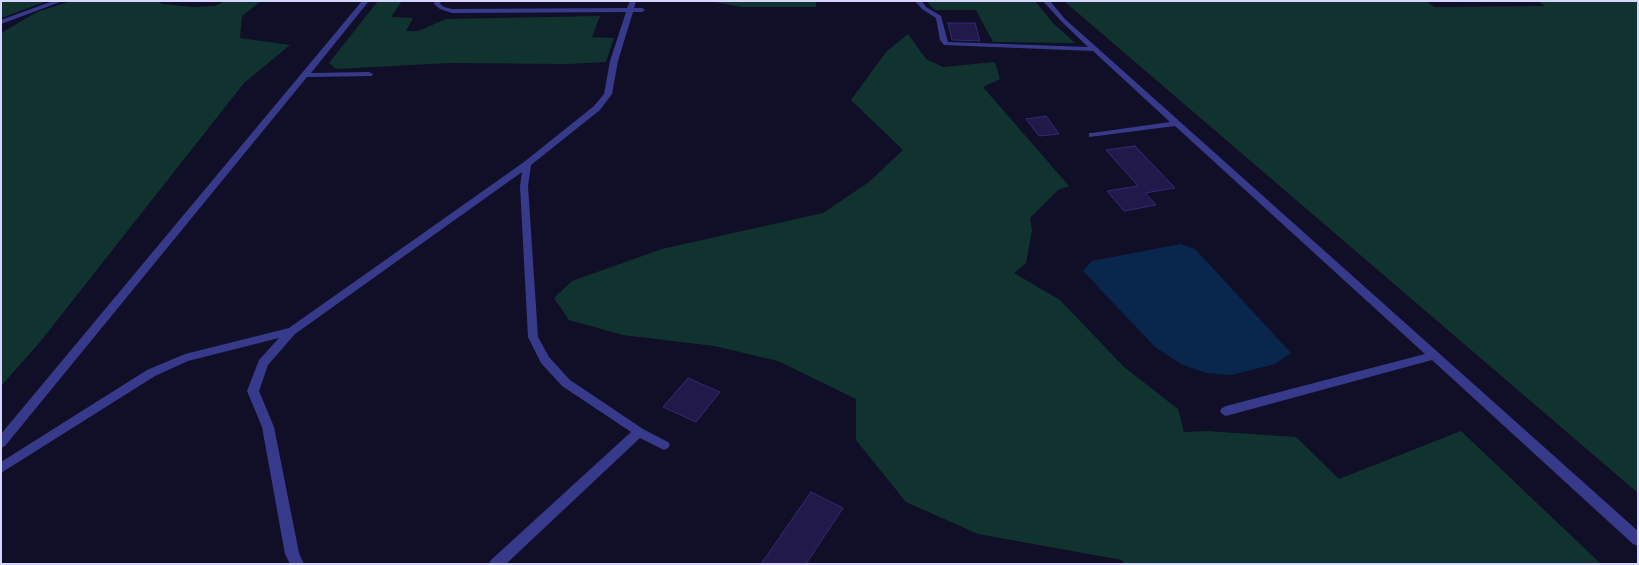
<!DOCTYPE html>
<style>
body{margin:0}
#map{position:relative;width:1639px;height:565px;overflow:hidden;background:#110e28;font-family:"IBM Plex Sans",sans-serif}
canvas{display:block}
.frame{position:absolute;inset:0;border:2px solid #d7d6ff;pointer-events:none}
</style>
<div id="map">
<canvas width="1639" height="565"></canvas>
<div class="frame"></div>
</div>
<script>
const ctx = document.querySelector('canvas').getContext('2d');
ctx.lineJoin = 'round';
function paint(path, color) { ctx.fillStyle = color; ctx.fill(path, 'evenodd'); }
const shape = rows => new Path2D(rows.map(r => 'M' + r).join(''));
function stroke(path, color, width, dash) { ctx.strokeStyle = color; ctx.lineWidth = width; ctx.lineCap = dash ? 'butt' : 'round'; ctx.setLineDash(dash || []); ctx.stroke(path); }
paint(shape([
 [1,1,47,1,1,18],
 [71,1,159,1,162,4,193,7,215,6,225,1,261,1,242,16,240,38,290,45,244,83,40,342,1,386,1,33,37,12],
 [378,1,402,1,391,17,413,18,406,31,418,31,446,19,600,16,592,37,614,38,606,62,569,64,449,63,336,69,329,63],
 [710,1,816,1,816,7,742,7],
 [926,1,1035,1,1053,23,1075,43,993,42,976,10,935,10],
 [1064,1,1426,1,1434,7,1545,6,1538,1,1638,1,1638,493],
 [908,34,926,59,943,67,995,62,1000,79,983,87,1069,186,1058,190,1030,218,1032,230,1026,263,1014,273,1060,300,1124,367,1178,409,1184,432,1206,431,1296,437,1339,479,1461,431,1601,564,1124,564,1122,560,978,534,906,502,856,440,856,399,778,361,714,346,623,335,569,320,554,298,572,281,662,249,823,213,869,182,903,150,851,100,886,52]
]), '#11332f');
paint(shape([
 [1180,244,1195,249,1291,353,1275,364,1231,375,1206,373,1181,364,1155,347,1083,271,1092,261]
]), '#09274c');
const building = shape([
 [948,23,975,23,980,41,952,40,948,23],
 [1046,116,1059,134,1039,136,1026,119,1046,116],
 [1135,146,1175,188,1145,193,1156,205,1124,211,1107,191,1138,186,1106,150,1135,146],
 [688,378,720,392,696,422,663,407,688,378],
 [811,492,843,508,806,564,761,564,811,492]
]);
paint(building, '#20194a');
stroke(building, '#342a77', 1);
paint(shape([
 [53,1,63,1,1,24,1,20,53,1],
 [362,1,369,1,311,73,369,72,373,74,372,76,307,77,5,446,1,448,1,434,362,1],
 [435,1,441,1,440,4,444,7,452,9,627,8,630,1,636,1,634,8,642,8,645,10,642,12,633,12,618,61,612,94,600,110,531,165,528,186,538,337,549,357,570,380,643,429,668,442,670,445,668,448,664,450,640,438,506,564,489,564,491,560,631,432,562,386,541,363,528,337,520,186,522,172,295,334,268,365,259,391,274,427,299,553,304,564,290,564,285,554,262,427,247,391,259,360,279,338,188,361,155,376,1,473,1,462,147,370,185,354,289,328,524,162,594,106,604,94,610,61,626,12,452,13,440,9,434,4,435,1],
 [915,1,922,1,926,7,941,16,948,42,1088,47,1061,21,1043,1,1050,1,1065,19,1638,531,1638,546,1633,544,1432,360,1226,416,1222,414,1220,411,1222,408,1226,406,1425,354,1175,126,1089,137,1089,133,1092,133,1170,122,1093,51,944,45,940,40,936,18,922,9,915,1]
]), '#373a8a');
</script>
